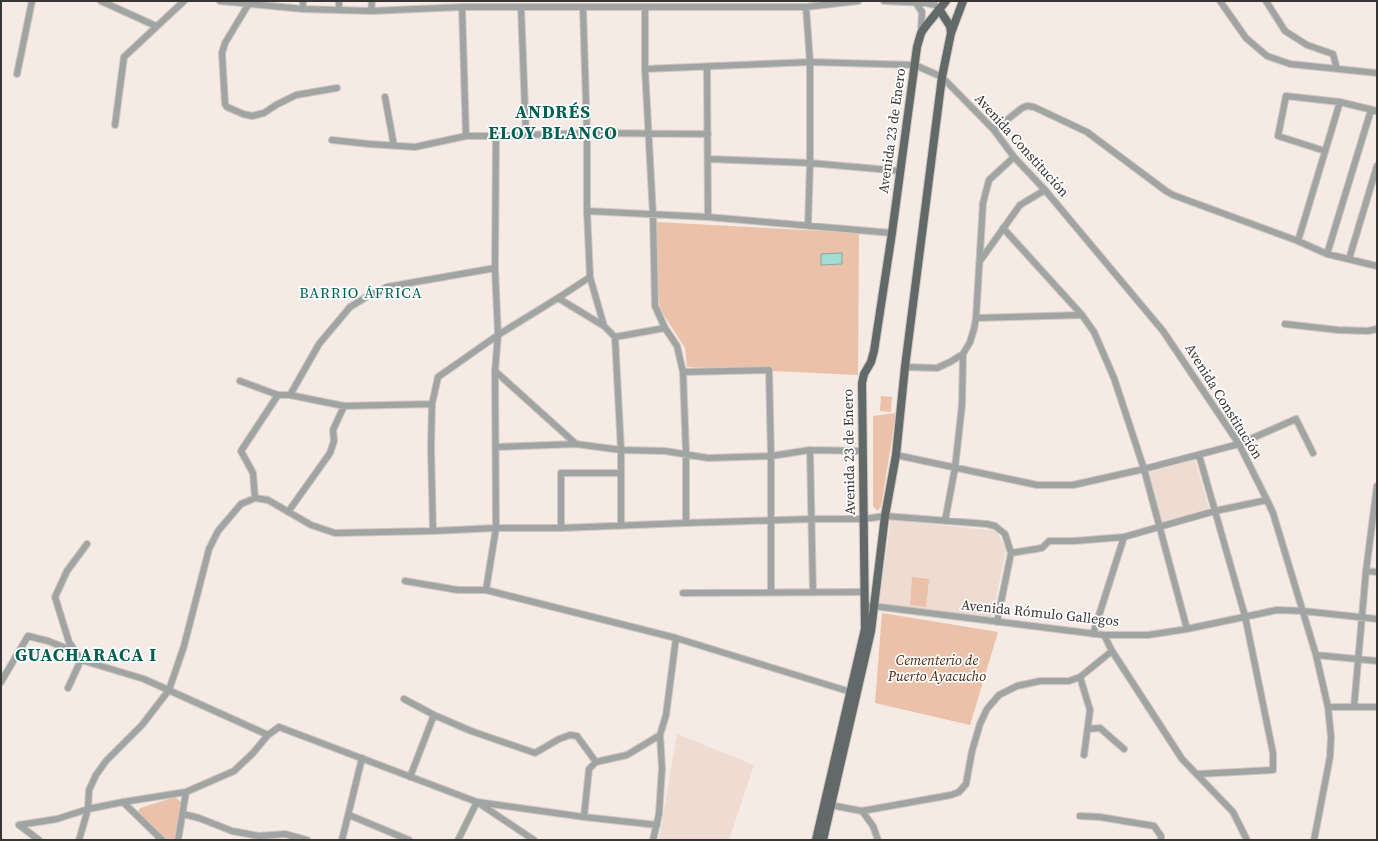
<!DOCTYPE html>
<meta charset="utf-8">
<style>
body{margin:0}
#map{position:relative;width:1378px;height:841px;overflow:hidden;background:#f5eae4;font-family:"Source Serif 4",serif}
canvas{display:block}
.frame{position:absolute;inset:0;border:2px solid #393532;pointer-events:none}
</style>
<div id="map">
<canvas width="1378" height="841"></canvas>
<div class="frame"></div>
</div>
<script>
const ctx = document.querySelector('canvas').getContext('2d');
ctx.lineJoin = 'round';
function paint(path, color) { ctx.fillStyle = color; ctx.fill(path, 'evenodd'); }
const shape = rows => new Path2D(rows.map(r => 'M' + r).join(''));
function stroke(path, color, width, dash) { ctx.strokeStyle = color; ctx.lineWidth = width; ctx.lineCap = dash ? 'butt' : 'round'; ctx.setLineDash(dash || []); ctx.stroke(path); }
function label(font, color, halo, rows, align = 'center') {
  ctx.font = font + ' "Source Serif 4",serif'; ctx.lineWidth = 3.5; ctx.setLineDash([]); ctx.textBaseline = 'middle'; ctx.strokeStyle = halo; ctx.fillStyle = color; for (const [text, x, y, turn = 0] of rows) {
    ctx.save(); ctx.translate(x, y); ctx.rotate((+turn || 0) * Math.PI / 180); ctx.textAlign = isNaN(turn) ? turn : align; if (halo) ctx.strokeText(text, 0, 0); ctx.fillText(text, 0, 0); ctx.restore();
  }
}
paint(shape([
 [1195,459,1209,509,1161,523,1147,473],
 [891,520,996,531,1006,549,992,618,879,604],
 [677,734,754,765,729,840,659,840]
]), '#eedbd1');
paint(shape([
 [657,222,859,233,858,375,687,367,685,348,660,309,657,286],
 [881,396,892,397,891,412,880,411],
 [896,413,881,507,877,511,873,506,873,416],
 [912,577,929,579,926,607,910,605],
 [882,613,998,632,970,725,875,703],
 [175,797,182,803,174,839,166,840,138,812,140,808]
]), '#ecc1a9');
const water = shape([
 [842,253,842,264,821,265,821,254,842,253]
]);
paint(water, '#a2ded0');
stroke(water, '#82aba1', 1);
const minor = shape([
 [101,1,156,26],
 [220,1,303,9,371,11,462,7,806,7,858,1],
 [884,1,926,3,935,5,939,9],
 [1220,1,1246,38,1267,56,1290,64,1377,73],
 [1266,1,1285,31,1307,45,1333,54,1337,69],
 [916,3,922,12,921,31],
 [248,5,225,43,222,53,225,104,227,107,243,114,252,116,264,113,276,105,296,95,337,88],
 [462,7,466,136],
 [521,7,526,135],
 [645,7,645,69,653,215,655,306,665,328,677,346,683,372,686,453,686,523],
 [806,7,810,62,810,163,808,226],
 [583,8,587,133,587,211,590,277,604,326],
 [303,9,303,1],
 [339,9,339,1],
 [371,11,372,1],
 [707,67,708,217],
 [645,69,810,62,915,65,942,77,994,130,1014,157,1045,190,1163,331,1239,444,1267,500,1273,513,1316,655,1328,707,1331,737,1330,757,1314,840],
 [17,74,32,1],
 [385,97,394,146],
 [115,125,124,57,184,1],
 [994,130,1022,108,1027,106,1034,107,1087,132,1166,191,1173,195,1298,241,1327,254,1377,266],
 [332,140,369,144,415,147,466,136,496,136,587,133,708,134],
 [1325,151,1278,136,1286,96,1340,102,1377,111],
 [709,159,810,163,901,171],
 [587,211,708,217,892,233],
 [1003,228,1082,315,1094,332,1114,378,1144,469,1187,629],
 [1298,241,1340,102],
 [1327,254,1371,110],
 [1349,259,1377,166],
 [980,261,1020,205,1045,190],
 [558,298,604,326,615,337,621,450,621,526],
 [976,318,1082,315],
 [1285,324,1338,330,1368,331,1377,329],
 [615,337,665,328],
 [905,367,937,368,950,362,963,354,970,342,974,329,976,318,983,203,989,180,1014,157],
 [495,371,576,444],
 [683,372,769,370,771,456,771,592],
 [240,381,278,395,290,395,344,406,432,404],
 [290,395,319,344,350,307,368,296,387,287,495,268],
 [496,447,576,444,621,450,665,451,708,458,771,456,810,450,862,451],
 [810,450,813,593],
 [896,455,1037,485,1073,485,1144,469,1239,444,1296,419,1313,453],
 [255,498,253,473,241,451,278,395],
 [288,512,330,453,334,441,333,430,344,406],
 [945,521,955,468,962,405,963,354],
 [561,528,561,473,621,473],
 [433,531,431,448,432,404,438,377,498,335,558,298,590,277],
 [87,544,67,571,55,597,69,642,81,660,144,679,268,735],
 [1011,553,1042,548,1049,541,1074,541,1124,537,1215,511,1267,500],
 [1366,571,1377,572],
 [405,581,458,590,486,590,676,638,854,693],
 [486,590,496,528,495,371,498,335,495,268,496,136],
 [683,593,864,592],
 [865,605,1104,635,1148,635,1187,629,1277,610,1303,611,1377,619],
 [1093,634,1124,537],
 [1104,635,1112,651,1182,759,1233,812,1247,840],
 [1316,655,1377,661],
 [1080,677,1090,710,1084,755],
 [1,682,28,636,48,641,66,648,81,660,68,688],
 [404,699,434,715,471,731,535,753,559,739,570,735,577,736,596,762],
 [1328,707,1377,707],
 [1354,707,1366,571,1377,486],
 [1088,729,1100,728,1124,749],
 [1198,774,1273,770,1273,753,1245,616,1199,455],
 [410,777,434,715],
 [123,802,162,840],
 [830,805,862,811,951,795,959,792,966,784,972,751,980,724,987,709,999,695,1017,686,1040,681,1069,681,1080,677,1112,651],
 [862,811,873,826,878,840],
 [183,814,199,818,232,831,259,836,285,834,307,840],
 [349,815,409,840],
 [1080,816,1100,817,1154,826,1161,836,1161,840],
 [584,817,589,769,596,762,627,755,660,735],
 [19,825,57,819,88,809,123,802,186,792,234,771,253,753,268,735,279,727,477,802,534,840],
 [19,825,39,840],
 [79,840,88,809,89,790,96,775,106,761,142,725,169,690,184,646,209,549,218,531,241,504,255,498,268,500,311,525,335,533,433,531,496,528,561,528,686,523,812,519,864,519,885,516,987,524,995,526,1005,534,1011,553,997,622],
 [178,840,186,792],
 [342,840,362,758],
 [458,840,477,802,584,817,657,825],
 [653,840,659,814,662,768,660,735,666,715,676,638]
]);
const major = shape([
 [939,9,950,26,951,33],
 [816,840,865,629,862,383,864,374,871,362,874,351,892,233,917,47,921,33,925,27,946,1],
 [823,840,871,631,885,516,896,455,905,367,942,77,951,33,963,1]
]);
stroke(minor, '#cfc6c0', 8);
stroke(major, '#cfc6c0', 10);
stroke(minor, '#a0a5a4', 6);
stroke(major, '#616a68', 8);
label('14px', '#393532', '#fff', [
 ["Avenida 23 de Enero",893,131,-82],
 ["Avenida Constitución",1021,146,48],
 ["Avenida Constitución",1223,402,58],
 ["Avenida 23 de Enero",850,452,-91],
 ["Avenida Rómulo Gallegos",1040,614,6]
]);
label('italic 14px', '#491f01', '#fff', [
 ["Cementerio de",937,661],
 ["Puerto Ayacucho",937,677]
]);
ctx.letterSpacing = '1px';
label('15px', '#016052', '#fff', [
 ["BARRIO ÁFRICA",361,294]
]);
ctx.letterSpacing = '0px';
ctx.letterSpacing = '1px';
label('bold 18px', '#016052', '#fff', [
 ["ANDRÉS",553,113],
 ["ELOY BLANCO",553,134],
 ["GUACHARACA I",86,656]
]);
ctx.letterSpacing = '0px';
</script>
